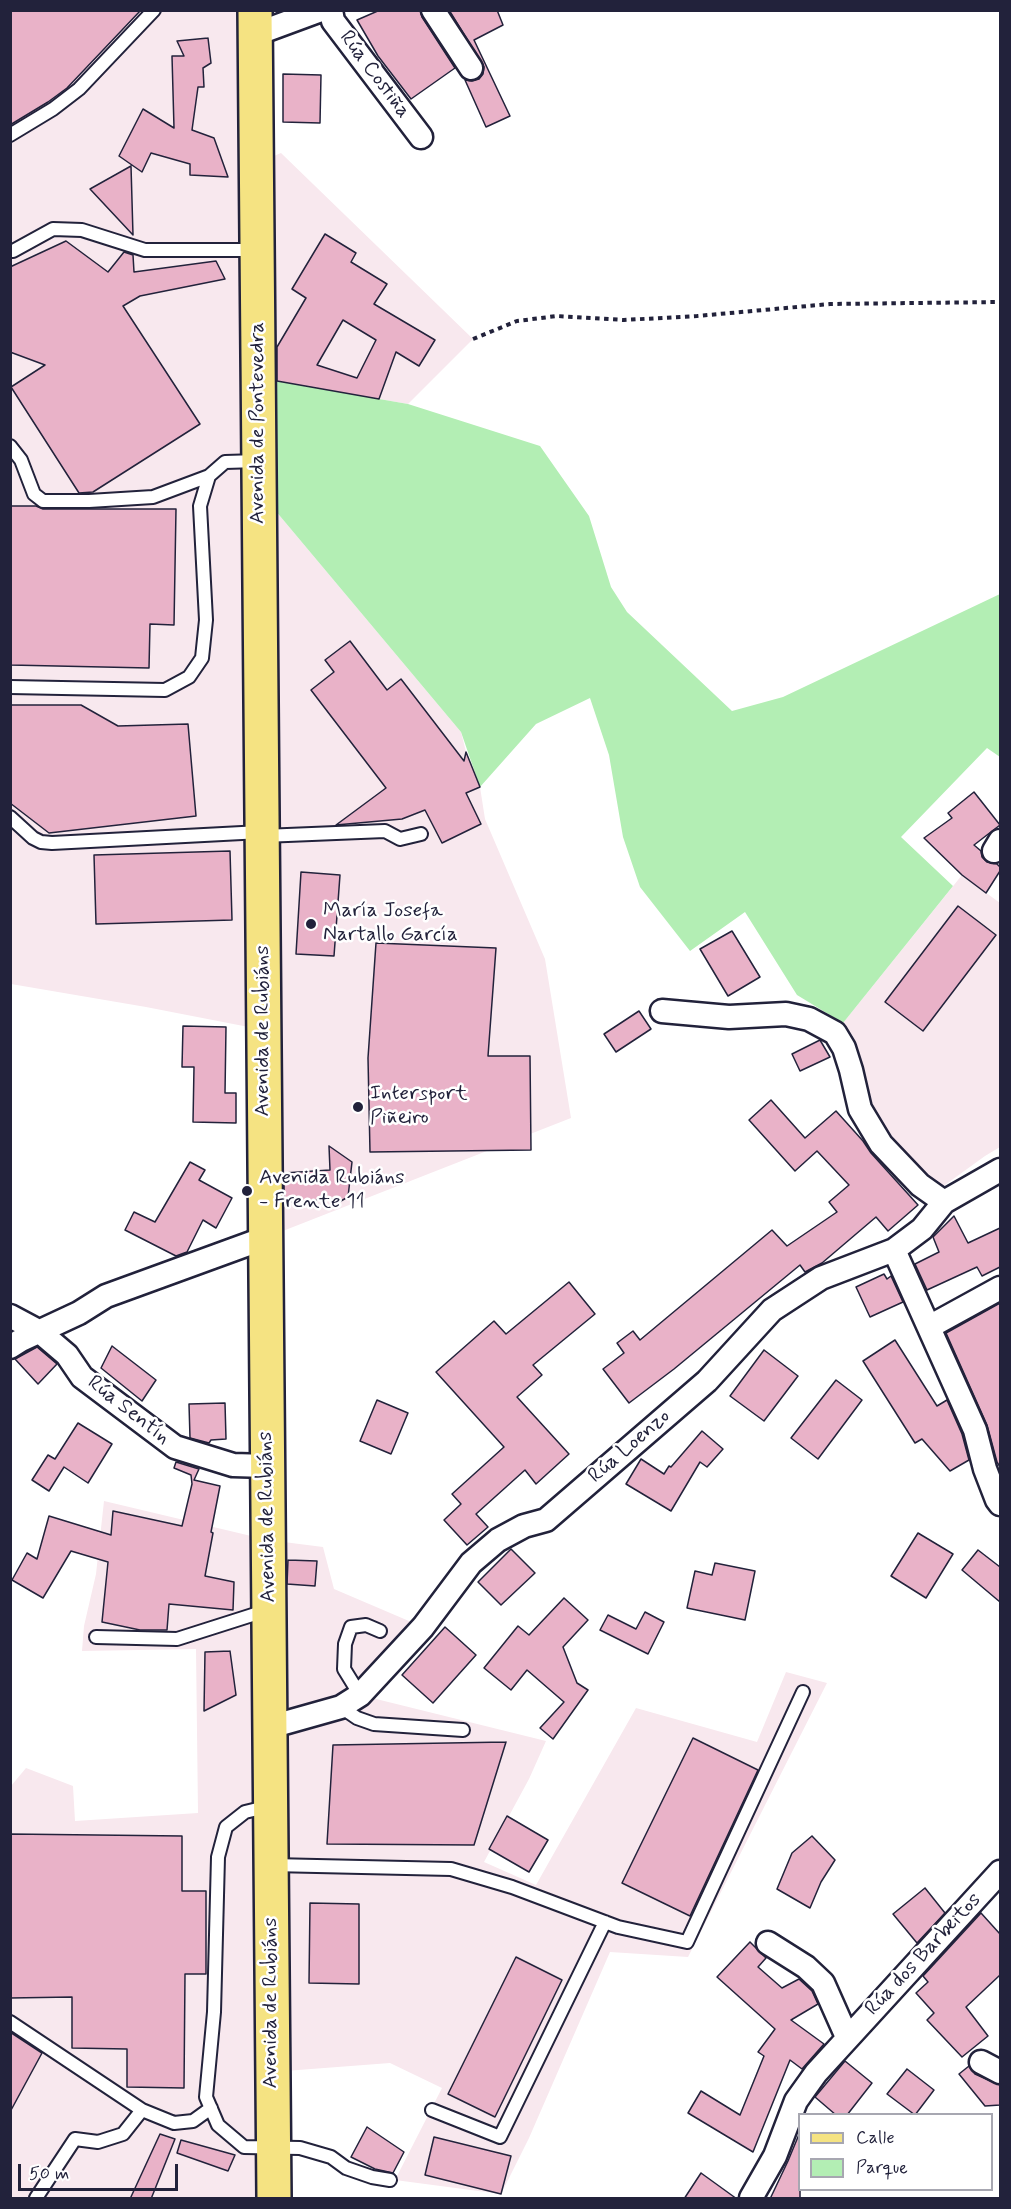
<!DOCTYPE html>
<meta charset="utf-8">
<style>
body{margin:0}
#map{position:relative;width:1011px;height:2209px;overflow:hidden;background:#fff;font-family:Mynerve,sans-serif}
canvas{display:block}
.frame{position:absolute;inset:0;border:12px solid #22223b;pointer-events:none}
.legend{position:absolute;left:798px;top:2113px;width:195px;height:78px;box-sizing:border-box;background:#fff;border:2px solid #a7a7b1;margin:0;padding:8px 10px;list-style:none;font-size:18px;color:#22223b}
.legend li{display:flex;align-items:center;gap:12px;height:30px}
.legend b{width:30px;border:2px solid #a7a7b1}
.scale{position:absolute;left:18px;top:2164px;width:160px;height:27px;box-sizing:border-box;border:3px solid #22223b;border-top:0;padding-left:8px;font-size:18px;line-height:21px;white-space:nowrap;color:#22223b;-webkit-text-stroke:4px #fff;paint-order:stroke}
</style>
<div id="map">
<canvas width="1011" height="2209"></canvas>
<div class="frame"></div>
<ul class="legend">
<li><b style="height:8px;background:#f5e382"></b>Calle</li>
<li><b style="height:16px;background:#b3eeb4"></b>Parque</li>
</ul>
<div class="scale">50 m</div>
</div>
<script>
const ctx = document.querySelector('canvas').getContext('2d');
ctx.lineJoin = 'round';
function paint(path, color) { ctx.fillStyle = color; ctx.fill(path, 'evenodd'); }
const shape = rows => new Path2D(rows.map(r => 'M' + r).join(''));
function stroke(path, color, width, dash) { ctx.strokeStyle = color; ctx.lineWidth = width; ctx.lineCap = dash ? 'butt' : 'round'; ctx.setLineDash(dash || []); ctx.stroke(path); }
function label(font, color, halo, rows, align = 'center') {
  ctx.font = font + ' Mynerve,sans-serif'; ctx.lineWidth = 5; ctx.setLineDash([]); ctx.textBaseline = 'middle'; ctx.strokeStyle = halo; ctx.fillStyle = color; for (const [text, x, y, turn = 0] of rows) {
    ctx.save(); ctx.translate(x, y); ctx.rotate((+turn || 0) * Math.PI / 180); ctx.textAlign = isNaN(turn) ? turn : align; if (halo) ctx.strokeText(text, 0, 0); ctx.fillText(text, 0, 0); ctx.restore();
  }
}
paint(shape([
 [10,11,255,11,257,163,281,153,473,339,408,404,258,378,259,491,461,732,466,752,480,787,485,819,545,959,571,1118,265,1238,264,1030,146,1007,11,984],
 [962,875,1000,903,1000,1147,985,1156,938,1190,908,1163,878,1120,863,1088,853,1036,843,1023],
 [104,1501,268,1540,323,1547,334,1589,423,1627,360,1695,546,1741,529,1779,484,1862,536,1885,636,1708,757,1742,786,1672,827,1683,688,1957,610,1952,529,2138,501,2194,395,2180,442,2088,390,2063,272,2072,256,2198,11,2198,11,1786,26,1768,73,1786,75,1821,198,1813,196,1649,82,1651,84,1626,96,1574]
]), '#f8e8ee');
paint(shape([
 [258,378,408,404,540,446,589,516,611,587,627,612,732,711,783,697,1000,594,1000,757,987,748,901,837,953,886,843,1023,797,995,745,912,690,951,640,887,623,837,609,755,590,698,536,724,480,787,461,732,259,491]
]), '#b3eeb4');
const building = shape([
 [10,10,141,10,67,88,48,102,10,125,10,10],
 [380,10,420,10,422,17,455,68,411,99,378,56,357,20,380,10],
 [449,10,497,10,503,25,474,40,510,116,486,127,465,80,472,81,479,79,483,74,484,67,449,10],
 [208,38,211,63,203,68,204,87,198,87,192,130,214,138,228,177,190,175,190,164,151,153,142,172,119,156,143,109,174,128,172,56,184,56,177,41,208,38],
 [283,74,321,75,320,123,283,122,283,74],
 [131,166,133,235,90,189,131,166],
 [325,234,356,253,351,262,387,284,374,304,435,340,419,366,396,352,379,399,277,381,277,347,306,298,292,289,325,234],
 [343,320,376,340,357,378,317,365,343,320],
 [66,241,108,272,124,252,133,255,134,272,216,261,225,279,140,296,123,306,200,424,93,492,79,493,11,387,45,365,10,352,10,267,66,241],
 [10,506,36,506,43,509,176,509,174,625,150,624,149,668,10,665,10,506],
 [350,641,387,690,401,679,464,761,466,752,480,787,466,793,481,824,442,843,425,810,402,819,336,825,386,788,311,690,334,672,325,660,350,641],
 [10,705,81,705,118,726,188,724,196,816,49,833,10,803,10,705],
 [974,792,1000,825,974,845,981,851,982,857,987,862,997,864,1000,867,1000,871,986,893,962,875,924,838,952,818,948,813,974,792],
 [230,851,232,920,96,924,94,855,230,851],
 [301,872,340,875,334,956,296,954,301,872],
 [958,906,996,935,923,1031,885,1002,958,906],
 [732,931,760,977,728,996,700,949,732,931],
 [376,943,496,948,488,1056,530,1056,531,1150,370,1152,368,1058,376,943],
 [639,1011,651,1029,616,1052,604,1034,639,1011],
 [183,1026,226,1027,225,1093,236,1093,236,1123,193,1122,194,1067,182,1067,183,1026],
 [820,1040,830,1057,800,1071,792,1054,820,1040],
 [771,1100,805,1138,836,1111,863,1141,871,1153,918,1205,888,1231,876,1217,822,1263,805,1272,800,1265,674,1369,629,1403,603,1369,624,1353,617,1343,633,1331,640,1340,772,1230,787,1246,837,1212,829,1202,849,1185,817,1151,795,1171,749,1120,771,1100],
 [329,1146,352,1162,348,1197,332,1206,332,1199,284,1202,284,1173,330,1170,329,1146],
 [190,1162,205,1170,199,1180,232,1198,216,1228,203,1220,187,1252,176,1256,125,1230,134,1212,155,1222,190,1162],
 [954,1216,968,1243,1000,1228,1000,1267,982,1276,977,1267,927,1290,915,1264,939,1252,933,1237,954,1216],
 [884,1274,887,1279,891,1276,903,1302,870,1317,856,1287,884,1274],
 [569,1282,595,1314,533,1365,542,1375,517,1397,569,1454,536,1484,525,1470,476,1514,488,1527,467,1545,444,1520,461,1504,452,1494,504,1447,436,1372,494,1321,506,1334,569,1282],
 [1000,1303,1000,1467,997,1462,987,1425,946,1333,1000,1303],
 [895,1340,937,1406,947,1400,962,1434,969,1460,950,1471,922,1439,915,1443,863,1361,895,1340],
 [112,1346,156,1380,142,1401,101,1368,112,1346],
 [37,1347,57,1364,38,1384,15,1359,37,1347],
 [764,1350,798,1376,764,1421,730,1396,764,1350],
 [836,1380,862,1400,818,1459,791,1438,836,1380],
 [377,1400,408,1413,391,1454,360,1441,377,1400],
 [225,1403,226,1439,211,1440,209,1443,190,1438,189,1404,225,1403],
 [78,1423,112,1444,88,1483,64,1467,49,1491,32,1480,48,1455,55,1459,78,1423],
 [702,1431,723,1449,707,1467,700,1462,671,1511,626,1484,641,1459,664,1474,669,1466,671,1467,702,1431],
 [176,1462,199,1469,194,1480,220,1486,211,1532,213,1533,205,1576,234,1582,233,1610,169,1604,167,1630,140,1630,102,1622,108,1562,71,1551,43,1598,12,1580,27,1553,37,1559,49,1516,111,1535,113,1511,182,1526,192,1484,191,1475,174,1468,176,1462],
 [918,1533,953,1554,926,1598,891,1576,918,1533],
 [511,1549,535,1573,501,1605,478,1582,511,1549],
 [978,1550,1000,1567,1000,1602,962,1570,978,1550],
 [288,1560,317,1561,315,1586,287,1584,288,1560],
 [715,1563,755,1571,745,1620,687,1608,695,1571,712,1575,715,1563],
 [564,1598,588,1620,563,1647,577,1683,588,1690,553,1739,540,1728,564,1702,527,1670,511,1690,484,1668,518,1626,529,1635,564,1598],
 [645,1612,664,1622,648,1654,600,1630,608,1615,636,1629,645,1612],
 [445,1627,476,1655,433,1703,402,1675,445,1627],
 [230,1651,236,1695,204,1711,205,1652,230,1651],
 [693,1738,758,1770,690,1916,622,1883,693,1738],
 [506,1742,474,1845,327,1844,333,1745,506,1742],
 [507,1816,548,1840,529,1872,489,1849,507,1816],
 [10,1834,182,1836,182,1891,206,1891,206,1974,185,1974,184,2088,127,2087,127,2049,72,2048,72,1997,10,1998,10,1834],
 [812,1836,835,1860,821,1882,810,1908,777,1889,792,1853,812,1836],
 [925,1888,945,1913,917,1943,893,1914,925,1888],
 [310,1903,359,1904,359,1984,309,1983,310,1903],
 [981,1913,1000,1934,1000,1975,966,2007,988,2036,962,2057,927,2020,934,2013,916,1993,928,1982,923,1976,981,1913],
 [750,1942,766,1958,758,1967,782,1988,799,1979,812,1991,818,2004,791,2020,824,2044,802,2069,790,2060,753,2152,688,2113,701,2091,740,2115,764,2056,758,2052,775,2029,717,1977,750,1942],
 [516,1957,562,1980,495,2117,448,2094,516,1957],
 [10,2032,42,2053,10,2112,10,2032],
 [845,2061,872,2083,847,2115,836,2115,815,2097,845,2061],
 [969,2066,975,2074,1000,2085,1000,2105,985,2106,959,2074,969,2066],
 [907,2069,934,2090,915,2115,887,2094,907,2069],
 [367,2127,404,2152,393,2173,375,2169,351,2157,367,2127],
 [800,2132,800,2199,770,2199,788,2161,800,2132],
 [160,2134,175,2139,151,2199,130,2199,160,2134],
 [434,2137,511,2156,501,2194,425,2175,434,2137],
 [181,2140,235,2155,228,2171,177,2153,181,2140],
 [701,2173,737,2199,684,2199,701,2173]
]);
paint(building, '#e9b2c8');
stroke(building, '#22223b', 1.5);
const lane = shape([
 [10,135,53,109,79,89,154,10],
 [13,251,53,229,82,230,145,250,255,250],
 [10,446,21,460,34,494,43,501,89,501,153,497,209,476],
 [10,687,165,690,189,677,202,658,206,620,200,506,209,476,225,462,258,461],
 [10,817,33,838,41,842,52,843,261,832],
 [263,836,385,831,400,839,421,834],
 [96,1637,177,1639,268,1610],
 [360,1695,344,1669,345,1644,351,1627,366,1625,380,1631],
 [341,1707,357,1718,374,1724,463,1730],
 [270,1806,245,1812,226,1827,218,1857,214,2012,206,2097,218,2125,244,2147,300,2148,331,2157,346,2168,372,2177,390,2180],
 [272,1865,451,1869,512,1887,618,1927,687,1942,803,1692],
 [10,2022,142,2110,174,2123,193,2121,211,2108],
 [432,2110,500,2137,605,1922],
 [36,2198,75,2139,98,2142,123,2134,142,2110]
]);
const street = shape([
 [331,10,333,21,421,137],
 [433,10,471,68],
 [256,34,321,10],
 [994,851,1000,841],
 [662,1011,729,1017,786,1014,809,1019,835,1033,844,1048,851,1070,860,1109,881,1144,920,1185,944,1202],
 [894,1250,975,1430,985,1469,997,1500,1000,1504],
 [10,1316,40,1332,67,1355,82,1377,175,1447,233,1465,267,1466],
 [929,1327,1000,1288],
 [10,1347,21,1340,79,1313,106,1296,265,1238],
 [270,1727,341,1707,360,1695,423,1627,471,1563,498,1540,524,1526,546,1520,707,1381,772,1310,821,1278,894,1250,922,1229,944,1202,1000,1170],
 [768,1943,806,1967,823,1983,847,2037],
 [981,2062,1000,2072],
 [751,2198,775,2156,796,2101,816,2073,1000,1872]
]);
const primary = shape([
 [255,10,274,2198]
]);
stroke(lane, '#22223b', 16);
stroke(street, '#22223b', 27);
stroke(primary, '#22223b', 38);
stroke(shape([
 [473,339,517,321,557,316,624,320,697,316,830,304,1000,302]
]), '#22223b', 4, [4.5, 4.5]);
stroke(lane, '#fff', 12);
stroke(street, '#fff', 22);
stroke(primary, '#f5e382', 33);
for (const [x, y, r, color] of [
 [311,924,6,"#22223b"],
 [358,1107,6,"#22223b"],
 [247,1191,6,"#22223b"]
]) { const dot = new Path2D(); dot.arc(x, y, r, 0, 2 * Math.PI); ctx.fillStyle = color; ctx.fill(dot); stroke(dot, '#fff', 2); }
label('21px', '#22223b', '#fff', [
 ["Rúa Costiña",374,75,53],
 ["Avenida de Pontevedra",259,423,-90],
 ["Avenida de Rubiáns",264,1031,-90],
 ["Rúa Sentín",128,1411,38],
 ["Rúa Loenzo",630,1447,-41],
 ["Avenida de Rubiáns",268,1517,-91],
 ["Rúa dos Barbeitos",924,1955,-47],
 ["Avenida de Rubiáns",272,2003,-90]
]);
label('21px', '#22223b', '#fff', [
 ["María Josefa",323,912],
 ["Nartallo García",323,936],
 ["Intersport",370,1095],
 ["Piñeiro",370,1119],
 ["Avenida Rubiáns",259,1179],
 ["- Frente 11",259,1203]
], 'left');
</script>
